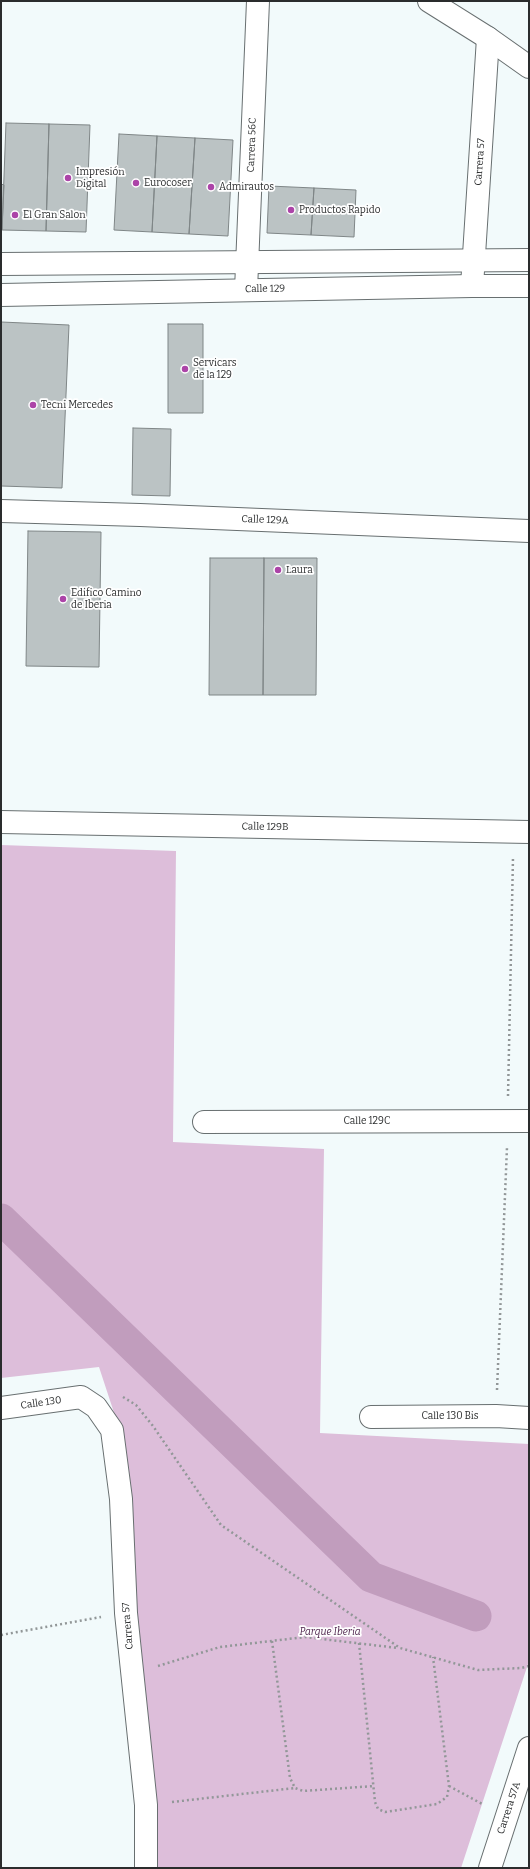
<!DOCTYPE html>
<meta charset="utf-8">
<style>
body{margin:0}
#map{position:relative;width:530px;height:1869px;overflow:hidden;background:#f2fafb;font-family:Bitter,serif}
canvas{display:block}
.frame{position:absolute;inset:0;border:2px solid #2a2c2d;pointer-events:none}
</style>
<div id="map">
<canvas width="530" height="1869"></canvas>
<div class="frame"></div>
</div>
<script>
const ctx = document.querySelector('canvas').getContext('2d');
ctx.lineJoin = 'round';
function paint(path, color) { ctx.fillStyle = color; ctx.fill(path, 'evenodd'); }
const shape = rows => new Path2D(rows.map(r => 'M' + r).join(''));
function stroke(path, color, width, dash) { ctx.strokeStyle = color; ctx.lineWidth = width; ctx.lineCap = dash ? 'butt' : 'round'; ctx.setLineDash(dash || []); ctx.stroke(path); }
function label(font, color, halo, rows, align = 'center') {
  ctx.font = font + ' Bitter,serif'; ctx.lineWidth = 3.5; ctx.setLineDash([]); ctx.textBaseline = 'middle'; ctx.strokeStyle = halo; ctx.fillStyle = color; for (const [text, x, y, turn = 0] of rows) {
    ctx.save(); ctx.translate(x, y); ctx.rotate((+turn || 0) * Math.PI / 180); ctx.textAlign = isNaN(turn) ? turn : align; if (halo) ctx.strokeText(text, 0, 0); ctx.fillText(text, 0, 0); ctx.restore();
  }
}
paint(shape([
 [1,845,176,851,173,1142,324,1149,320,1433,529,1444,529,1661,461,1868,143,1868,124,1443,99,1367,1,1378]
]), '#ddbeda');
stroke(shape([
 [1,1219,371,1577,476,1616]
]), '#c19dbd', 31);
const building = shape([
 [6,123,49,124,46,231,2,230,6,123],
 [49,124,90,125,86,232,46,231,49,124],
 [119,134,157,136,152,232,114,230,119,134],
 [157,136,195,138,189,234,152,232,157,136],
 [195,138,233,140,228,236,189,234,195,138],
 [1,184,4,185,2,230,1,230,1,184],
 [269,186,314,188,311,235,267,233,269,186],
 [314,188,356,190,354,237,311,235,314,188],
 [1,322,69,325,62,488,1,486,1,322],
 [168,324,203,324,203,413,168,413,168,324],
 [133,428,171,429,170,496,132,495,133,428],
 [28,531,101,532,99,667,26,666,28,531],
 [210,558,264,558,263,695,209,695,210,558],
 [264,558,317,558,316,695,263,695,264,558]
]);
paint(building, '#bbc3c4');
stroke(building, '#7f8687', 1);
const street = shape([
 [472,286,488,38],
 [246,290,258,1],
 [1,511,140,515,529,531],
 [1,822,529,832],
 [204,1122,529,1121],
 [1,1408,81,1397,96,1407,112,1430,121,1499,126,1613,146,1805,146,1868],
 [371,1417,496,1416,529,1418],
 [490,1868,529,1748]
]);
const secondary = shape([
 [429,1,488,38,529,67],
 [1,264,529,260],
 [1,295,472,286,529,286]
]);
stroke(street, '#686f70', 24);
stroke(secondary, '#686f70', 24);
stroke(shape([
 [508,1096,513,857],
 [497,1390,507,1147],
 [123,1397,136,1405,153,1426,221,1525,400,1648,478,1670,521,1668,529,1666],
 [1,1635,101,1617],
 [272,1641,290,1778,295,1788,303,1791,374,1786],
 [359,1643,375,1802,378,1809,385,1812,437,1804,447,1797,449,1786,433,1657],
 [158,1666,220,1647,305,1637,398,1648],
 [449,1786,484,1805],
 [172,1802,295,1788]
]), '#929798', 2.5, [2, 3]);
stroke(street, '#fff', 22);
stroke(secondary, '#fff', 22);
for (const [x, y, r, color] of [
 [68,178,4,"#ac44a8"],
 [136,183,4,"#ac44a8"],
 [211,187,4,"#ac44a8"],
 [291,210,4,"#ac44a8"],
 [15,215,4,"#ac44a8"],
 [185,369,4,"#ac44a8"],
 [33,405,4,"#ac44a8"],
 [278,570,4,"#ac44a8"],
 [63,599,4,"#ac44a8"]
]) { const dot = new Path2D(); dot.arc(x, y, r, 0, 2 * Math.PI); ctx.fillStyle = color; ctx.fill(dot); stroke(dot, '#fff', 1.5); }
label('10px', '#2a2c2d', '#fff', [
 ["Carrera 56C",252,145,-88],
 ["Carrera 57",480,162,-86],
 ["Calle 129",265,289,-1],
 ["Calle 129A",265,520,2],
 ["Calle 129B",265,827,1],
 ["Calle 129C",367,1121],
 ["Calle 130",41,1403,-8],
 ["Calle 130 Bis",450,1416],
 ["Carrera 57",128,1626,-95],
 ["Carrera 57A",509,1808,-72]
]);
label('10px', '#2a2c2d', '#fff', [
 ["Impresión",76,172],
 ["Digital",76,184],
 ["Eurocoser",144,183],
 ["Admirautos",219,187],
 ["Productos Rapido",299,210],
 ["El Gran Salon",23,215],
 ["Servicars",193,363],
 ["de la 129",193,375],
 ["Tecni Mercedes",41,405],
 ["Laura",286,570],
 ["Edifico Camino",71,593],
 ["de Iberia",71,605]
], 'left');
label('italic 10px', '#481c46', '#fff', [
 ["Parque Iberia",330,1632]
]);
</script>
